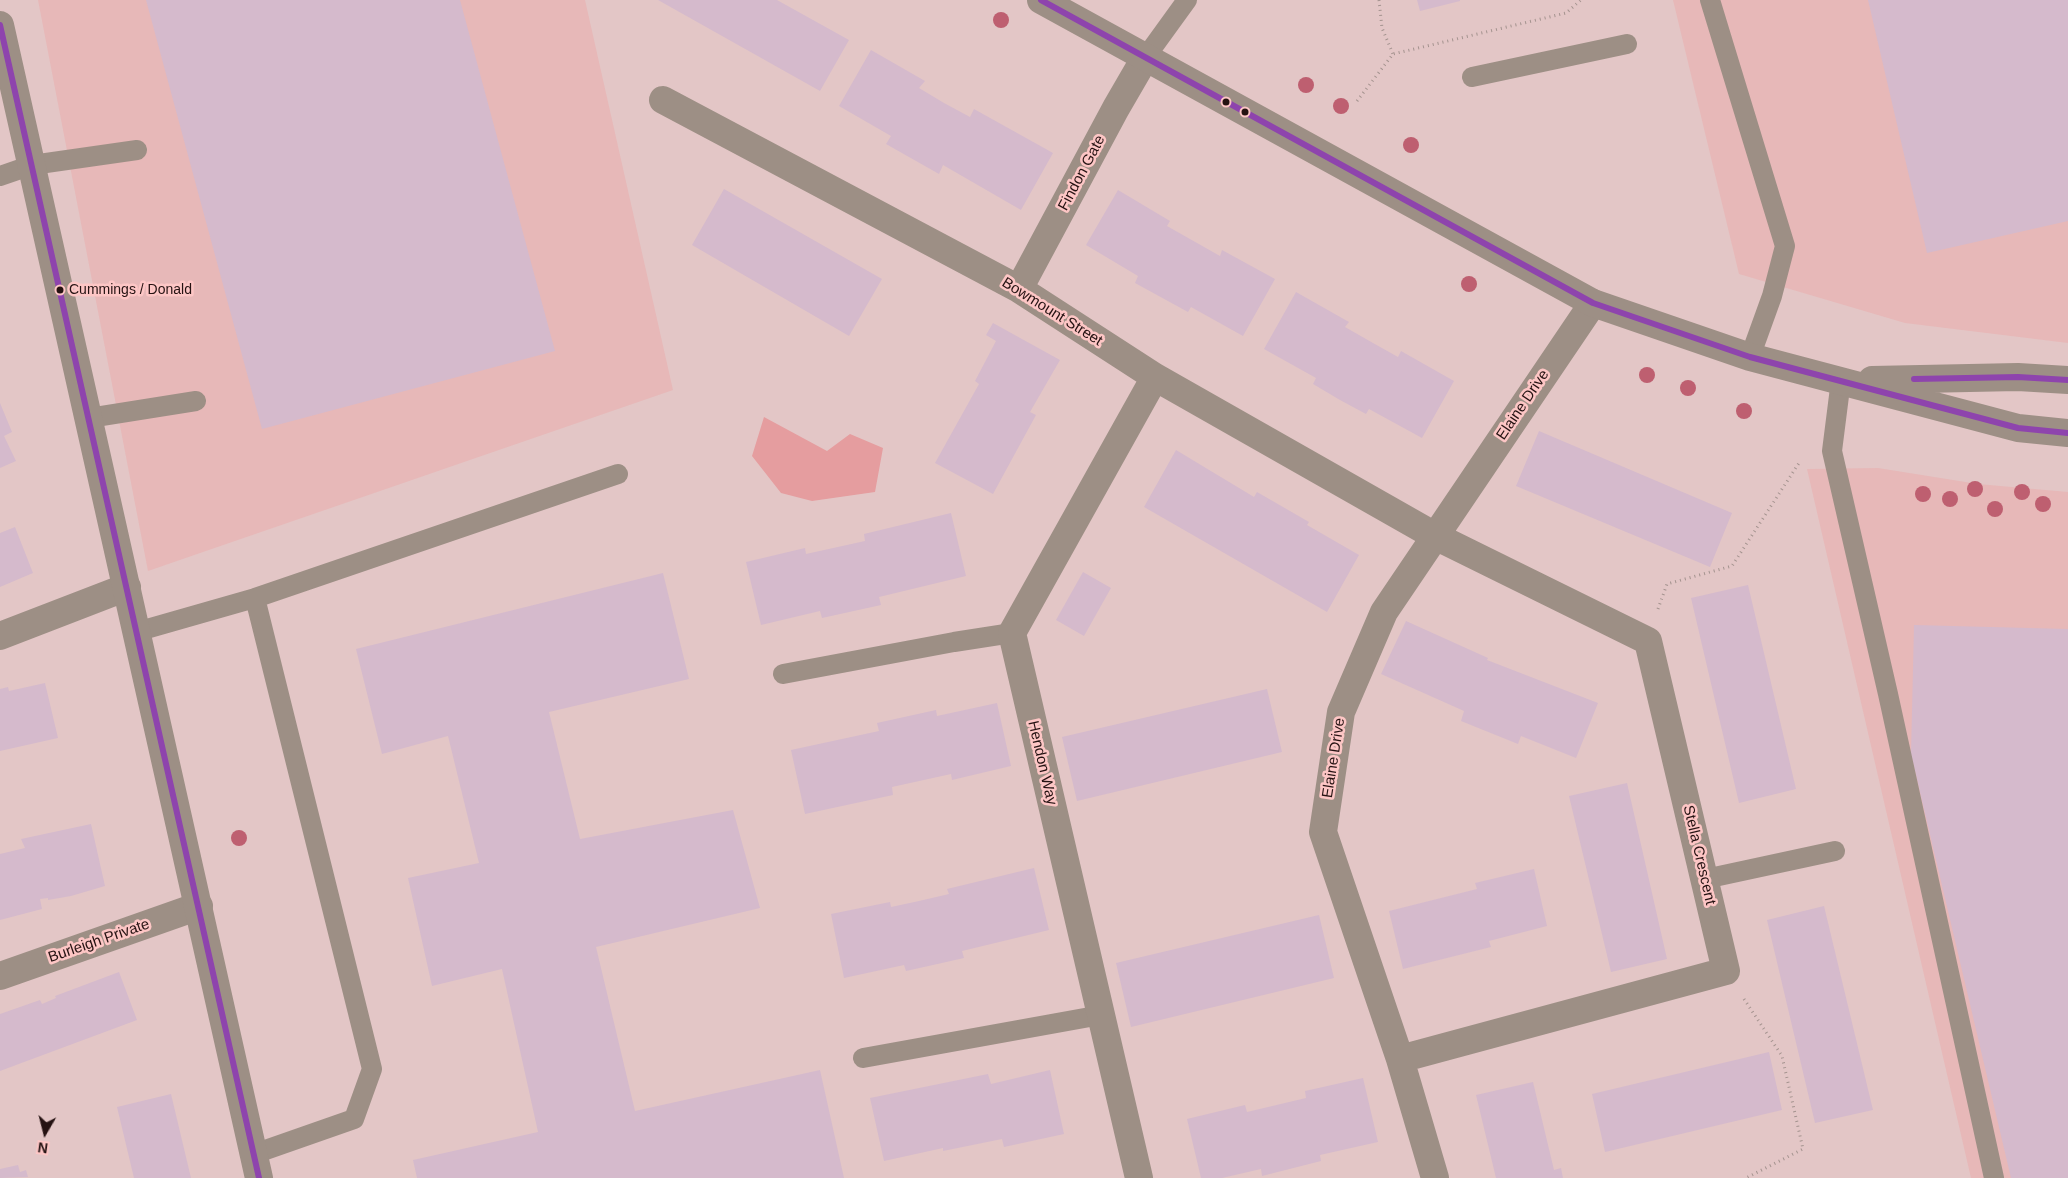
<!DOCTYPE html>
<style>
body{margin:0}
#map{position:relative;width:2068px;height:1178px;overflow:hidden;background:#e3c6c6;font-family:Helvetica,sans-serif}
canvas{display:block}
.north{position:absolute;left:20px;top:1108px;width:50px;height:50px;-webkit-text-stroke:4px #fdc6c5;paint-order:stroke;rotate:188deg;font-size:14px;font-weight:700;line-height:20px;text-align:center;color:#251212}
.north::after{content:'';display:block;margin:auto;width:18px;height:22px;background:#251212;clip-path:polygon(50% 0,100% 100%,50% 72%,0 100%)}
</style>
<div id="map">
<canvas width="2068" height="1178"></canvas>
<div class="north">N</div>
</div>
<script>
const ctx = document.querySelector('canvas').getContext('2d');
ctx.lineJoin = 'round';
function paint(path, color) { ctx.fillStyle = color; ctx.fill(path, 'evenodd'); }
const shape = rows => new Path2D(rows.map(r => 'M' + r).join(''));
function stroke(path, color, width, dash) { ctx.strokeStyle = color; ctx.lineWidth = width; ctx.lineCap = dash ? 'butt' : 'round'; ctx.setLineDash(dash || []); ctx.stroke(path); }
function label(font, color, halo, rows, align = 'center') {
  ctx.font = font + ' Helvetica,sans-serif'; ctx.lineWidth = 5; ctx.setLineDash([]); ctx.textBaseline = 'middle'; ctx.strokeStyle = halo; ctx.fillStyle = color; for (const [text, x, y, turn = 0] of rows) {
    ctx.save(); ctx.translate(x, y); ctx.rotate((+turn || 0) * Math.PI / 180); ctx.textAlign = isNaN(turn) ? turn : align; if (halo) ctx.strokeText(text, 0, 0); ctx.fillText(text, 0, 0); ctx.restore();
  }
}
paint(shape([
 [38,0,585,0,673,390,148,571],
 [1673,0,2068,0,2068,343,1905,323,1739,274],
 [1878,468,1978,484,2068,492,2068,1178,1971,1178,1807,469]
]), '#e7b8b8');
paint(shape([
 [764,417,827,451,850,434,883,448,875,492,812,501,781,493,752,456]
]), '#e59d9f');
paint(shape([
 [146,0,460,0,555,351,262,429],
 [658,0,777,0,849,40,820,91],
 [1417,0,1460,0,1460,1,1420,11],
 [1868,0,2068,0,2068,221,1927,253],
 [871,50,925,81,919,88,944,103,970,117,974,109,1053,153,1021,210,943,165,939,174,886,144,891,136,839,106],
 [724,189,882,279,849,336,692,245],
 [1118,190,1170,221,1167,226,1220,256,1222,250,1275,279,1243,336,1191,307,1188,312,1135,283,1138,276,1086,245],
 [1296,292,1349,322,1345,327,1373,343,1398,357,1401,351,1454,381,1422,438,1369,409,1366,414,1340,400,1313,384,1316,378,1264,349],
 [993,323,1060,360,1030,412,1036,415,993,494,935,463,979,384,975,381,996,341,986,335],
 [0,403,12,432,4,436,16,461,0,468],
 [1539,431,1732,513,1710,567,1516,486],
 [1176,450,1254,497,1257,492,1309,522,1307,525,1359,555,1327,612,1144,507],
 [951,513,966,576,879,597,881,605,822,618,820,611,761,625,746,562,805,548,806,554,865,541,864,534],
 [15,527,33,573,0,587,0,533],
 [1083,572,1111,588,1084,636,1056,620],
 [663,573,689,679,549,712,580,839,733,810,760,908,596,947,635,1111,820,1070,844,1178,417,1178,413,1160,538,1132,502,969,432,986,408,878,479,863,448,736,382,754,356,649],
 [1748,585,1796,789,1739,803,1691,598],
 [1406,621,1488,658,1487,660,1598,703,1576,758,1521,736,1518,744,1461,721,1464,711,1381,674],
 [1914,625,2068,629,2068,1178,2011,1178,1911,754],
 [45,683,58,738,0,751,0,689,8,687,9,691],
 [1267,689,1282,752,1077,801,1062,737],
 [997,703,1011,766,952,780,951,774,892,787,893,795,805,814,791,750,879,731,877,723,936,710,937,716],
 [1627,783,1667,959,1611,972,1569,796],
 [91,824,105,886,71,896,48,900,48,898,40,899,42,909,0,920,0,854,25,848,21,839],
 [1034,868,1049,930,962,951,964,958,933,965,906,971,904,965,844,978,831,914,890,902,891,907,919,901,949,894,947,889],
 [1534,869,1547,926,1489,941,1491,947,1403,969,1389,911,1477,889,1475,883],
 [1824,906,1873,1110,1815,1123,1767,920],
 [1319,915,1334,978,1131,1027,1116,963],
 [119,972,137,1020,0,1071,0,1014,40,1000,42,1004,56,998,55,996],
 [1769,1052,1782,1110,1605,1152,1592,1094],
 [1050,1070,1064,1134,1004,1147,1002,1139,943,1151,943,1148,884,1161,870,1098,988,1074,991,1084],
 [1363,1078,1378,1142,1320,1155,1321,1161,1262,1176,1261,1169,1222,1178,1201,1178,1187,1119,1245,1105,1247,1112,1306,1098,1305,1091],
 [1533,1082,1554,1170,1561,1168,1563,1178,1496,1178,1476,1095],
 [171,1094,191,1178,134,1178,117,1107],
 [18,1165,20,1172,26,1170,28,1177,0,1178,0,1169]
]), '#d5bacc');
stroke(shape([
 [1379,0,1382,28,1393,54],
 [1357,101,1393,54,1566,13,1581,0],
 [1658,609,1667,584,1732,566,1799,463],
 [1744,999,1782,1056,1803,1149,1746,1178]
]), '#a4938f', 3, [1, 4]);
stroke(shape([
 [1710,0,1785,246,1772,296,1750,357],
 [1145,58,1187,0],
 [1472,77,1627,44],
 [0,176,32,165,137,150],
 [1841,380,1832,451,1888,694,1994,1178],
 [89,418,196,401],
 [255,598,618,474],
 [136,632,255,598,372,1069,354,1119,254,1154],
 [783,674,954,642,1012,633],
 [1705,879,1835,851],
 [863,1058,1101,1015]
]), '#9d8f85', 20);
stroke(shape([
 [663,100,1019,289,1155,377,1435,536,1648,641,1726,971,1400,1059],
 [1019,289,1116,108,1145,58],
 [0,636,127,587],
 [0,976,199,906],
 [1139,1178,1012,633,1155,377],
 [1435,1178,1400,1059,1323,832,1341,712,1384,612,1593,303]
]), '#9d8f85', 28);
stroke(shape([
 [1041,0,1593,303,1750,357,1799,370,2018,428,2068,433],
 [0,25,259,1178],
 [1872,380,2018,377,2068,380]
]), '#9d8f85', 28);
stroke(shape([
 [1041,0,1593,303,1750,357,2018,428,2068,433],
 [0,25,259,1178],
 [1914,379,2018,377,2068,380]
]), '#8e44ad', 6);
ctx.fillStyle = '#be5f70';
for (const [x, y] of [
 [1001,20],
 [1306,85],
 [1341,106],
 [1411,145],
 [1469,284],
 [1647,375],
 [1688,388],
 [1744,411],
 [1975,489],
 [2022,492],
 [1923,494],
 [1950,499],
 [2043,504],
 [1995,509],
 [239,838]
]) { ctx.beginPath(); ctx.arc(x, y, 8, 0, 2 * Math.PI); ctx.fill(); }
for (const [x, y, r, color] of [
 [1226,102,4.5,"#251212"],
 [1245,112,4.5,"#251212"],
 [60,290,4.5,"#251212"]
]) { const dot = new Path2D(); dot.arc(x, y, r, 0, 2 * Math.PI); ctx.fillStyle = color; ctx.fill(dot); stroke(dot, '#fdc6c5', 2); }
label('14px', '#251212', '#fdc6c5', [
 ["Cummings / Donald",69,290]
], 'left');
label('15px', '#251212', '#fdc6c5', [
 ["Findon Gate",1082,173,-62],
 ["Bowmount Street",1052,312,32],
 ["Elaine Drive",1523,405,-56],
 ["Elaine Drive",1334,758,-81],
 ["Hendon Way",1042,763,77],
 ["Stella Crescent",1699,855,77],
 ["Burleigh Private",99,941,-19]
]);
</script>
